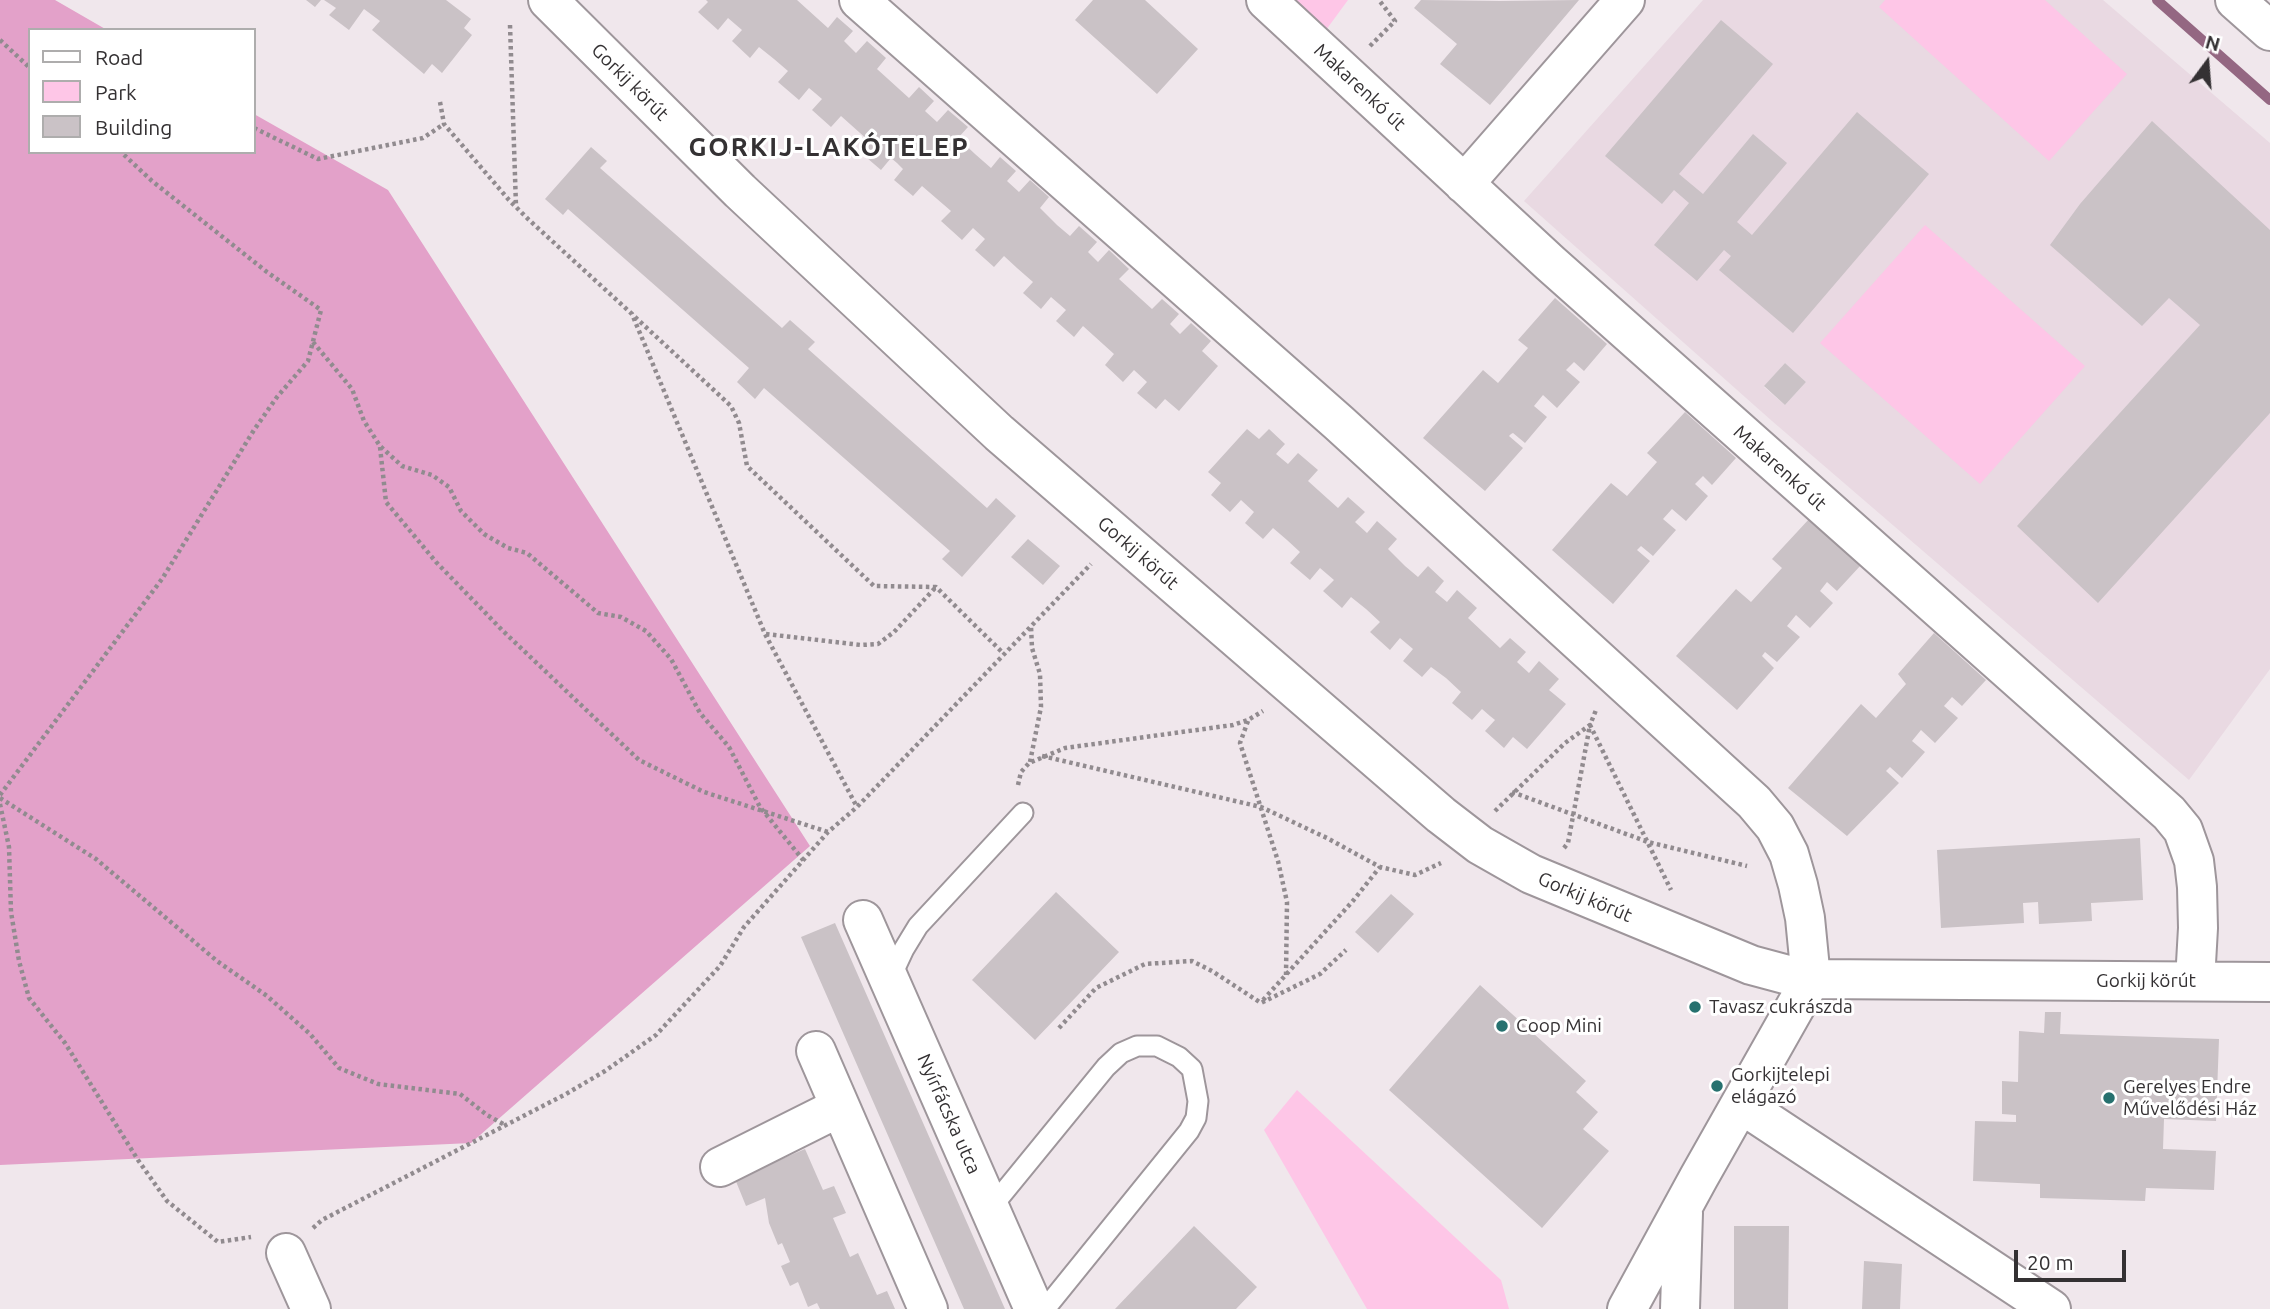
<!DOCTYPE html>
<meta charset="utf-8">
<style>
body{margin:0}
#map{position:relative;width:2270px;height:1309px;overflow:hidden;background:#f0e7ec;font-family:Ubuntu,sans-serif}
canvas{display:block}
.legend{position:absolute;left:28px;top:28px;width:228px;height:126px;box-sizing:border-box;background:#fff;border:2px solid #aeadad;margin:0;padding:9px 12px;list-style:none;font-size:21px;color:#343133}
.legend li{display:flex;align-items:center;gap:14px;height:35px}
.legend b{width:35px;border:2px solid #aeadad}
.north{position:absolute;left:2172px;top:28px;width:70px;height:70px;-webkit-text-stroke:5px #fff;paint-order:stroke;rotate:16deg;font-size:19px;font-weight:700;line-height:28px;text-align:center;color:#343133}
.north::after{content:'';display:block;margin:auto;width:24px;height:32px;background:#343133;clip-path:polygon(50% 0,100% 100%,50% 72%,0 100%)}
.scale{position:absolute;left:2014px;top:1250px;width:112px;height:32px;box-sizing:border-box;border:4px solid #343133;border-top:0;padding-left:9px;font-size:21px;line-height:24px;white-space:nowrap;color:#343133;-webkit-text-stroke:5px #fff;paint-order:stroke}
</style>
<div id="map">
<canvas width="2270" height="1309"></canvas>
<ul class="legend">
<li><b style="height:9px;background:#fff"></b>Road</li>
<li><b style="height:19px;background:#fec6e7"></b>Park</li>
<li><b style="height:19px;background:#cac2c6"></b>Building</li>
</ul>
<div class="north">N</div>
<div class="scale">20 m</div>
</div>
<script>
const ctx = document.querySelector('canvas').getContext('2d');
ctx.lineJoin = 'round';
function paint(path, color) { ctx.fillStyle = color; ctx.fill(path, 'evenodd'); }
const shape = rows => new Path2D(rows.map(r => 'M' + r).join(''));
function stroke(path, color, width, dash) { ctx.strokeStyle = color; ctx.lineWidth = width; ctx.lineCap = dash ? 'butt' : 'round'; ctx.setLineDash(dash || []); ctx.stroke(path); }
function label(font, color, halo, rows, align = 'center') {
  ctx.font = font + ' Ubuntu,sans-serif'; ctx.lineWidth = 6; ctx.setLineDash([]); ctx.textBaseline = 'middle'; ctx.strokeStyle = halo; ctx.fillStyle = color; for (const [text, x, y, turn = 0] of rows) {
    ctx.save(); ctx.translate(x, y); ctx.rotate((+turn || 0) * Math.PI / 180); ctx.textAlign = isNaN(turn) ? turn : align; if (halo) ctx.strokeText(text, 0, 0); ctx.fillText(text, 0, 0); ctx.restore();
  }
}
paint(shape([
 [1703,0,2103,0,2270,143,2270,669,2189,780,1772,421,1524,201],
 [1785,363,1806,382,1785,405,1764,387]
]), '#e9d9e2');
paint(shape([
 [1266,0,1348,0,1315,45],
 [1885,0,2045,0,2127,74,2049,161,1879,7],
 [1925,225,2085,366,1980,484,1820,343],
 [1297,1090,1501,1280,1509,1309,1367,1309,1264,1130]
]), '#fec6e7');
paint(shape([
 [0,0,55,0,107,30,30,30,30,152,254,152,254,114,388,190,810,846,471,1143,0,1165]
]), '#e3a1c9');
stroke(shape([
 [2157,0,2270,100]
]), '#946782', 10);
paint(shape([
 [306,0,321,0,315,7],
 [324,0,446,0,471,19,464,28,472,35,442,73,432,64,424,74,372,30,380,21,364,9,349,30,329,15,336,8],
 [706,0,797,0,828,28,837,17,853,31,844,41,856,53,867,41,886,58,877,69,909,98,919,87,934,101,925,111,937,122,948,110,968,127,958,138,975,154,991,168,1000,157,1016,171,1007,181,1019,192,1030,180,1049,197,1040,208,1057,225,1070,236,1079,226,1097,242,1088,252,1098,262,1109,250,1129,269,1119,279,1152,309,1162,299,1179,314,1170,324,1180,334,1191,323,1211,341,1202,351,1218,366,1179,411,1165,399,1156,409,1137,393,1147,382,1134,370,1123,382,1105,365,1114,354,1083,326,1074,337,1056,321,1066,310,1051,297,1041,309,1023,293,1033,282,1017,268,1004,256,994,267,975,250,985,239,973,228,962,240,941,221,951,211,922,186,913,196,894,180,903,169,897,163,891,158,881,170,860,152,869,141,841,116,831,127,812,110,822,99,815,93,809,88,799,100,778,82,788,71,774,59,759,47,750,58,732,41,742,30,728,18,718,30,698,12,708,2],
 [1093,0,1145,0,1198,49,1157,94,1075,20],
 [1421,0,1500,1,1579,0,1490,105,1440,64,1457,44,1414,8],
 [1721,20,1773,64,1679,174,1703,194,1753,134,1787,163,1737,222,1752,235,1857,112,1929,174,1793,333,1719,270,1731,256,1724,250,1697,281,1654,245,1689,203,1674,190,1662,204,1605,156],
 [2152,121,2270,230,2270,413,2098,603,2017,526,2200,325,2169,298,2142,326,2050,245,2080,204],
 [591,147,607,161,600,168,782,328,790,320,815,342,808,349,987,508,996,498,1016,516,962,577,942,559,950,551,764,388,755,399,737,382,749,368,568,209,563,215,545,199],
 [1555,298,1607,344,1584,371,1574,362,1566,370,1580,382,1557,408,1543,395,1534,406,1547,417,1525,443,1513,433,1511,434,1509,436,1523,448,1485,491,1423,438,1483,370,1498,383,1528,348,1518,340],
 [1785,363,1806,382,1785,405,1764,386],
 [1685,412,1736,458,1712,485,1703,476,1695,484,1708,496,1686,521,1672,509,1663,519,1676,530,1653,556,1641,546,1637,550,1650,561,1613,604,1552,550,1611,483,1627,496,1657,462,1647,453],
 [1247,429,1259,439,1269,429,1285,444,1276,454,1288,464,1298,453,1318,470,1308,481,1338,508,1348,497,1365,512,1355,522,1367,533,1377,521,1397,539,1388,549,1405,566,1418,577,1428,566,1444,581,1435,592,1447,602,1457,590,1477,608,1468,618,1500,648,1510,638,1526,652,1517,662,1529,673,1539,661,1559,679,1549,690,1566,704,1527,749,1513,737,1504,748,1485,731,1495,720,1490,716,1482,709,1472,720,1452,703,1461,692,1446,678,1431,667,1422,677,1403,661,1413,649,1400,638,1390,650,1370,632,1380,622,1366,609,1351,597,1342,608,1323,591,1334,580,1320,568,1310,580,1290,563,1300,552,1287,540,1273,528,1263,539,1245,523,1254,512,1241,500,1230,512,1211,495,1221,483,1208,472],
 [1810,518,1861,565,1837,591,1827,582,1820,591,1833,603,1810,628,1796,615,1787,626,1800,637,1777,662,1765,652,1762,656,1774,668,1737,710,1676,656,1736,589,1751,602,1782,568,1772,559],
 [1028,539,1060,566,1043,585,1011,557],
 [1934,633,1986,680,1962,706,1952,697,1944,706,1958,718,1935,743,1921,730,1912,741,1925,752,1902,778,1890,767,1886,771,1899,783,1847,836,1788,788,1861,704,1876,718,1906,684,1898,674],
 [2140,838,2143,900,2091,903,2092,921,2039,924,2038,902,2023,903,2024,923,1941,928,1937,850],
 [1056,892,1119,952,1035,1040,972,980],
 [1391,894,1414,914,1378,953,1355,932],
 [835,923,1005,1309,964,1309,801,937],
 [1480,985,1586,1081,1576,1092,1598,1112,1583,1129,1609,1151,1542,1228,1389,1090],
 [2045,1012,2061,1012,2060,1034,2219,1039,2216,1121,2164,1119,2163,1149,2216,1151,2214,1190,2146,1188,2145,1201,2040,1198,2040,1184,1973,1181,1975,1121,2016,1122,2016,1115,2002,1114,2002,1081,2018,1082,2019,1031,2044,1033],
 [805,1149,823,1190,834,1186,846,1213,833,1218,850,1257,858,1253,877,1295,887,1291,895,1309,820,1309,817,1303,808,1307,798,1282,790,1286,781,1266,790,1262,782,1243,778,1245,769,1223,765,1198,746,1206,735,1179],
 [1194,1226,1257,1287,1236,1309,1115,1309],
 [1734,1226,1789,1226,1788,1309,1734,1309],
 [1864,1261,1902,1264,1900,1309,1862,1309]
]), '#cac2c6');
const lane = shape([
 [890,979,904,949,918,926,1023,813],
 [990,1209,1106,1067,1121,1053,1137,1046,1157,1046,1179,1057,1192,1069,1198,1101,1196,1118,1189,1131,1045,1309]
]);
const street = shape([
 [548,0,740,191,999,433,1441,815,1480,845,1531,874,1751,965,1792,976,1811,979,2270,982],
 [859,0,1339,423,1754,802,1775,827,1789,854,1798,885,1805,918,1811,979,1699,1177,1627,1309],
 [1266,0,1550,263,2169,813,2183,830,2194,861,2197,887,2198,928,2195,981],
 [2235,0,2270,31],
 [1464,184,1625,0],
 [863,920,1034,1309],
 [816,1051,928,1309],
 [1741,1104,2051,1309],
 [720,1167,840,1107],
 [286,1253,311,1309],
 [1680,1309,1683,1213]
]);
stroke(lane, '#9e969b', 23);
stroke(street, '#9e969b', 42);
stroke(shape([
 [510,25,516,206],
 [0,40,30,68],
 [1370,46,1395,21,1379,0],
 [440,102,444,124,509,200,528,219,632,314,765,634,857,807],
 [254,128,318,159,423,138,444,124],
 [635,317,731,406,739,423,747,466,874,586,936,587,1003,653],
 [313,342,352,389,364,421,380,446,402,466,432,475,449,487,461,511,484,534,508,548,527,553,598,613,621,617,646,631,671,659,700,713,729,747,760,807,804,861],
 [380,447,386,502,436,562,503,631,639,760,704,792,828,832],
 [766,634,861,645,878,644,894,632,936,587],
 [1248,721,1240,743,1278,861,1287,902,1286,975],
 [1042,756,1261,807,1327,838,1380,867,1415,875,1441,863],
 [1030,762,1041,707,1040,674,1032,648,1031,626],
 [1018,785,1021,772,1029,763,1065,748,1233,725,1248,720,1263,711],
 [1512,792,1648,842,1747,866],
 [0,795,162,579,254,430,277,397,308,361,321,310,267,272,152,181,121,152],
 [0,798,96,859,217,961,267,996,310,1034,339,1068,378,1084,460,1094,487,1115,505,1125],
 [0,804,9,847,11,912,19,961,29,998,65,1043,138,1160,167,1201,218,1242,251,1237],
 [1495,811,1565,743,1590,725,1596,710],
 [1564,848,1568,843,1590,725,1671,890],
 [1263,1000,1352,902,1380,867],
 [1059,1028,1096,988,1145,964,1192,961,1212,971,1261,1003,1320,974,1346,950],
 [313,1228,322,1220,566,1094,605,1071,656,1035,720,966,744,927,828,832,857,807,1091,564]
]), '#918b8f', 4.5, [3.5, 3.5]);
stroke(lane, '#fff', 19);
stroke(street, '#fff', 38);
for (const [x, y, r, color] of [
 [1695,1007,7,"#26716f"],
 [1502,1026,7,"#26716f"],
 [1717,1086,7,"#26716f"],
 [2109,1098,7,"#26716f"]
]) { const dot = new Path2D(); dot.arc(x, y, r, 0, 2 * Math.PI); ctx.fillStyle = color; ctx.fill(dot); stroke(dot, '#fff', 2.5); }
label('19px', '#343133', '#fff', [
 ["Gorkij körút",630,82,45],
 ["Makarenkó út",1360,87,43],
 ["Makarenkó út",1780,468,42],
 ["Gorkij körút",1138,553,41],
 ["Gorkij körút",1585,897,23],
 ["Gorkij körút",2146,981],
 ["Nyírfácska utca",949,1114,66]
]);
label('19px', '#343133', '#fff', [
 ["Tavasz cukrászda",1709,1007],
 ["Coop Mini",1516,1026],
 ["Gorkijtelepi",1731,1075],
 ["elágazó",1731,1097],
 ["Gerelyes Endre",2123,1087],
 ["Művelődési Ház",2123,1109]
], 'left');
ctx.letterSpacing = '2px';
label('bold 26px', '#343133', '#fff', [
 ["GORKIJ-LAKÓTELEP",829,147]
]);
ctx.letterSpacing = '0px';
</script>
